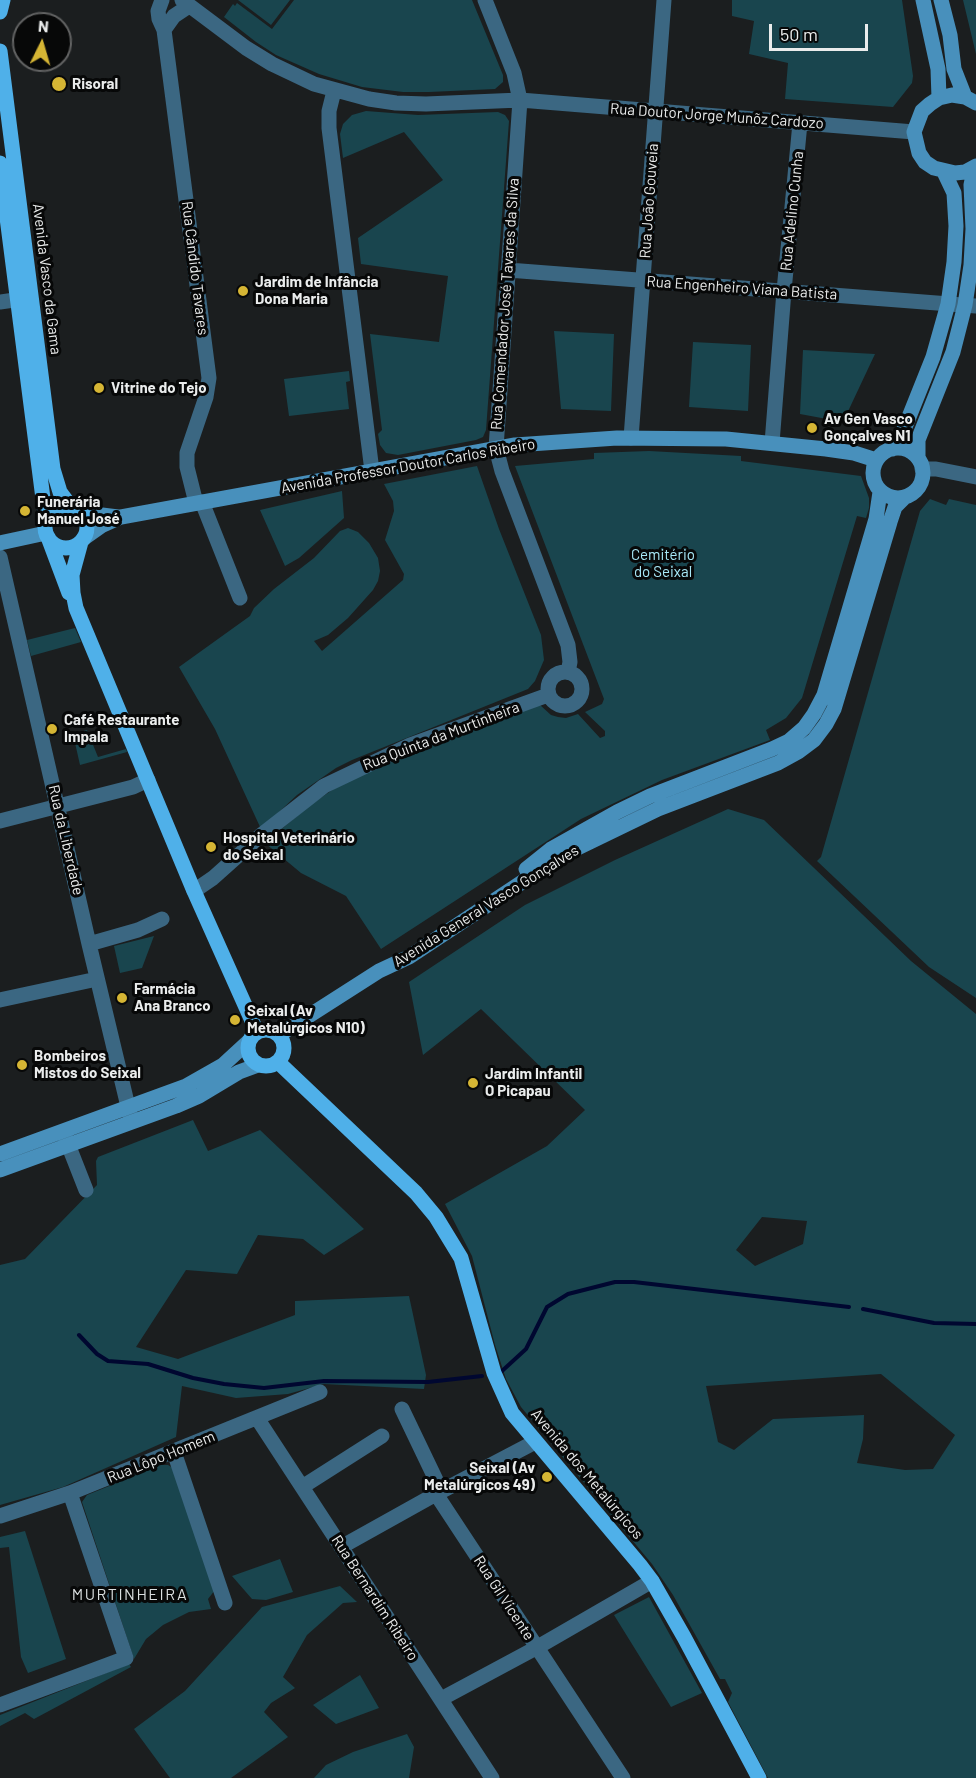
<!DOCTYPE html>
<meta charset="utf-8">
<style>
body{margin:0}
#map{position:relative;width:976px;height:1778px;overflow:hidden;background:#1b1e1f;font-family:Barlow,sans-serif}
canvas{display:block}
.north{position:absolute;left:12px;top:12px;width:60px;height:60px;box-sizing:border-box;background:#070808;border:2px solid #626363;border-radius:50%;rotate:5deg;font-size:16px;font-weight:700;line-height:24px;text-align:center;color:#eaecec}
.north::after{content:'';display:block;margin:auto;width:21px;height:27px;background:#d5b534;clip-path:polygon(50% 0,100% 100%,50% 72%,0 100%)}
.scale{position:absolute;left:769px;top:24px;width:99px;height:27px;box-sizing:border-box;border:3px solid #eaecec;border-top:0;padding-left:8px;font-size:18px;line-height:21px;white-space:nowrap;color:#eaecec;-webkit-text-stroke:4px #070808;paint-order:stroke}
</style>
<div id="map">
<canvas width="976" height="1778"></canvas>
<div class="north">N</div>
<div class="scale">50 m</div>
</div>
<script>
const ctx = document.querySelector('canvas').getContext('2d');
ctx.lineJoin = 'round';
function paint(path, color) { ctx.fillStyle = color; ctx.fill(path, 'evenodd'); }
const shape = rows => new Path2D(rows.map(r => 'M' + r).join(''));
function stroke(path, color, width, dash) { ctx.strokeStyle = color; ctx.lineWidth = width; ctx.lineCap = dash ? 'butt' : 'round'; ctx.setLineDash(dash || []); ctx.stroke(path); }
function label(font, color, halo, rows, align = 'center') {
  ctx.font = font + ' Barlow,sans-serif'; ctx.lineWidth = 6; ctx.setLineDash([]); ctx.textBaseline = 'middle'; ctx.strokeStyle = halo; ctx.fillStyle = color; for (const [text, x, y, turn = 0] of rows) {
    ctx.save(); ctx.translate(x, y); ctx.rotate((+turn || 0) * Math.PI / 180); ctx.textAlign = isNaN(turn) ? turn : align; if (halo) ctx.strokeText(text, 0, 0); ctx.fillText(text, 0, 0); ctx.restore();
  }
}
paint(shape([
 [238,0,290,0,271,25],
 [294,0,472,0,503,75,503,82,495,89,429,92,403,92,362,87,319,74,276,55,256,42,224,17,233,4,235,6,237,3,272,29],
 [732,0,902,0,913,76,912,83,893,107,785,99,788,63,749,54,754,21,732,16],
 [963,0,976,0,976,54],
 [366,111,418,115,498,112,505,115,509,121,486,430,483,437,476,440,398,455,386,453,380,445,378,434,382,430,370,334,439,342,448,276,361,264,358,238,443,180,404,132,343,158,340,134,343,124,352,115],
 [554,331,614,334,611,411,561,409],
 [693,342,751,345,748,411,689,407],
 [803,350,875,354,843,422,800,414],
 [349,371,350,381,346,382,349,409,289,416,284,379],
 [649,451,741,456,741,461,861,476,869,498,869,508,866,518,857,516,802,698,786,718,766,730,770,740,662,780,581,819,381,949,346,896,301,873,265,843,310,805,362,770,540,705,551,715,558,717,566,718,578,714,600,738,605,736,605,731,585,712,602,704,604,699,515,466,594,459,594,453],
 [477,466,499,529,541,635,544,660,535,681,528,689,352,760,336,768,297,795,261,829,215,729,179,667,250,616,254,608,274,589,314,558,340,531,348,528,358,532,369,543,378,558,380,571,378,581,373,590,348,618,328,635,314,641,322,651,403,580,404,574,385,540,394,511,393,501,384,484],
 [342,491,344,518,299,558,285,566,260,510],
 [930,499,946,505,949,499,976,505,976,998,929,967,817,861,821,857,920,511],
 [75,628,81,642,31,656,27,640],
 [87,730,98,757,126,749,127,752,80,765,73,734],
 [728,809,764,820,911,961,976,1014,976,1778,768,1778,728,1702,732,1693,725,1679,720,1679,673,1595,652,1564,521,1407,506,1379,495,1345,472,1256,445,1204,547,1146,585,1110,481,1009,423,1055,409,982,525,905,615,860],
 [762,1217,807,1221,803,1244,755,1266,736,1250],
 [881,1374,955,1435,933,1469,905,1470,857,1463,863,1439,864,1415,773,1419,734,1450,718,1442,706,1386],
 [154,936,142,968,120,973,114,946],
 [193,1120,208,1151,260,1130,364,1229,324,1255,303,1239,258,1235,237,1274,186,1270,136,1347,178,1359,295,1315,295,1301,409,1296,426,1375,424,1389,324,1384,288,1394,236,1398,182,1386,176,1437,63,1487,0,1505,0,1265,25,1259,97,1185,96,1161,98,1157],
 [161,1465,168,1465,173,1468,215,1590,208,1599,211,1609,189,1612,163,1625,146,1639,134,1659,82,1502,87,1495],
 [25,1531,66,1659,28,1673,21,1657,9,1547,0,1548,0,1537],
 [280,1559,293,1592,266,1600,252,1599,232,1576],
 [340,1586,357,1602,343,1603,307,1635,283,1677,295,1688,271,1703,264,1712,288,1737,231,1778,170,1778,134,1729,185,1691,262,1607],
 [649,1597,702,1693,671,1707,614,1615],
 [129,1664,131,1667,34,1719,25,1713,0,1726,0,1715],
 [360,1675,379,1708,336,1724,313,1705],
 [407,1734,414,1747,409,1778,314,1778,326,1765,353,1752]
]), '#19454e');
stroke(shape([
 [863,1309,934,1323,976,1324],
 [79,1335,97,1354,108,1361,148,1364,193,1378,224,1384,264,1388,324,1381,428,1382,482,1376],
 [502,1371,526,1349,547,1307,568,1294,615,1282,634,1282,849,1307]
]), '#000730', 4);
stroke(shape([
 [162,0,158,11,159,19,164,30,209,378,206,397,187,453,187,467,196,503],
 [182,0,246,48,272,64,314,84,369,99,396,103,426,104,520,100,914,132],
 [485,0,514,73,520,100,496,448,502,471,568,645,570,662,568,672],
 [164,30,174,16,189,6],
 [334,91,329,111,329,128,372,471],
 [508,270,976,306],
 [0,302,28,298],
 [631,438,664,0],
 [772,443,784,291,800,123],
 [922,469,936,469,976,477],
 [202,502,240,598],
 [0,557,89,944,131,1119],
 '548 689a17 17 0 1 1 34 0a17 17 0 1 1-34 0Z',
 [0,821,133,787,148,780],
 [194,891,213,878,260,836,324,786,410,745,548,695],
 [89,944,138,930,162,919],
 [0,1000,97,979],
 [64,1134,86,1190],
 [402,1409,436,1480,436,1494,623,1778],
 [257,1418,492,1778],
 [174,1452,225,1603],
 [302,1487,382,1436],
 [0,1516,70,1493,320,1392],
 [341,1547,436,1494,535,1442],
 [441,1699,536,1648,652,1581],
 [0,1705,126,1658,70,1493]
]), '#3b6782', 15);
stroke(shape([
 [923,0,938,69,939,98],
 [941,0,950,35,954,69,965,97],
 [976,103,965,97,952,95,939,98,930,104,922,111,914,132,919,153,925,162,934,168,955,173,965,172,976,166],
 '873 473a25 25 0 1 1 50 0a25 25 0 1 1-50 0Z',
 [893,449,901,437,933,357,948,304,954,262,956,226,954,193,944,172],
 [918,458,918,440,953,352,965,305,971,265,973,229,971,185,975,167],
 [76,509,94,514,118,517],
 [84,538,101,526,121,517,515,445,617,438,726,439,826,449,854,453,876,460],
 [0,543,46,533],
 [526,869,551,849,617,812,650,796,772,749,789,741,804,728,814,714,824,695,876,519,880,492],
 [279,1035,379,971,409,957,563,855,658,809,778,763,798,752,814,740,826,724,834,709,890,522,895,507,904,498],
 [0,1154,186,1086,223,1065,248,1042],
 [0,1170,176,1106,199,1096,239,1072,258,1065]
]), '#4890bc', 15);
stroke(shape([
 [0,12,3,0],
 [0,51,53,469,60,492,71,507],
 [0,163,46,522],
 '45 527a21 21 0 1 1 42 0a21 21 0 1 1-42 0Z',
 [48,537,69,593],
 [81,542,72,575,73,593,76,608,194,891,257,1032],
 '248 1048a18 18 0 1 1 36 0a18 18 0 1 1-36 0Z',
 [278,1062,416,1193,436,1217,461,1258,494,1373,512,1413,640,1565,652,1581,684,1637,759,1778]
]), '#4fb0e9', 15);
for (const [x, y, r, color] of [
 [59,84,8,"#d5b534"],
 [243,291,6,"#d5b534"],
 [99,388,6,"#d5b534"],
 [812,428,6,"#d5b534"],
 [25,511,6,"#d5b534"],
 [52,729,6,"#d5b534"],
 [211,847,6,"#d5b534"],
 [122,998,6,"#d5b534"],
 [235,1020,6,"#d5b534"],
 [22,1065,6,"#d5b534"],
 [473,1083,6,"#d5b534"],
 [547,1477,6,"#d5b534"]
]) { const dot = new Path2D(); dot.arc(x, y, r, 0, 2 * Math.PI); ctx.fillStyle = color; ctx.fill(dot); stroke(dot, '#070808', 2); }
label('bold 15px', '#eaecec', '#070808', [
 ["Risoral",72,84],
 ["Jardim de Infância",255,282],
 ["Dona Maria",255,299],
 ["Vitrine do Tejo",111,388],
 ["Av Gen Vasco",824,419],
 ["Gonçalves N1",824,436],
 ["Funerária",37,502],
 ["Manuel José",37,519],
 ["Café Restaurante",64,720],
 ["Impala",64,737],
 ["Hospital Veterinário",223,838],
 ["do Seixal",223,855],
 ["Farmácia",134,989],
 ["Ana Branco",134,1006],
 ["Seixal (Av",247,1011],
 ["Metalúrgicos N10)",247,1028],
 ["Bombeiros",34,1056],
 ["Mistos do Seixal",34,1073],
 ["Jardim Infantil",485,1074],
 ["O Picapau",485,1091],
 ["Seixal (Av",535,1468,"right"],
 ["Metalúrgicos 49)",535,1485,"right"]
], 'left');
label('15px', '#eaecec', '#070808', [
 ["Rua Doutor Jorge Munõz Cardozo",717,116,4],
 ["Rua João Gouveia",649,201,-86],
 ["Rua Adelino Cunha",792,211,-84],
 ["Rua Cândido Tavares",195,268,83],
 ["Avenida Vasco da Gama",47,279,83],
 ["Rua Engenheiro Viana Batista",742,288,4],
 ["Rua Comendador José Tavares da Silva",505,304,-86],
 ["Avenida Professor Doutor Carlos Ribeiro",408,466,-10],
 ["Rua Quinta da Murtinheira",441,736,-21],
 ["Rua da Liberdade",66,840,77],
 ["Avenida General Vasco Gonçalves",486,906,-32],
 ["Rua Lôpo Homem",161,1457,-22],
 ["Avenida dos Metalúrgicos",587,1474,50],
 ["Rua Bernardim Ribeiro",375,1598,57],
 ["Rua Gil Vicente",504,1598,57]
]);
label('15px', '#a8e9f8', '#070808', [
 ["Cemitério",663,555],
 ["do Seixal",663,572]
]);
ctx.letterSpacing = '1.5px';
label('16px', '#dbdfe0', '#070808', [
 ["MURTINHEIRA",130,1595]
]);
ctx.letterSpacing = '0px';
</script>
